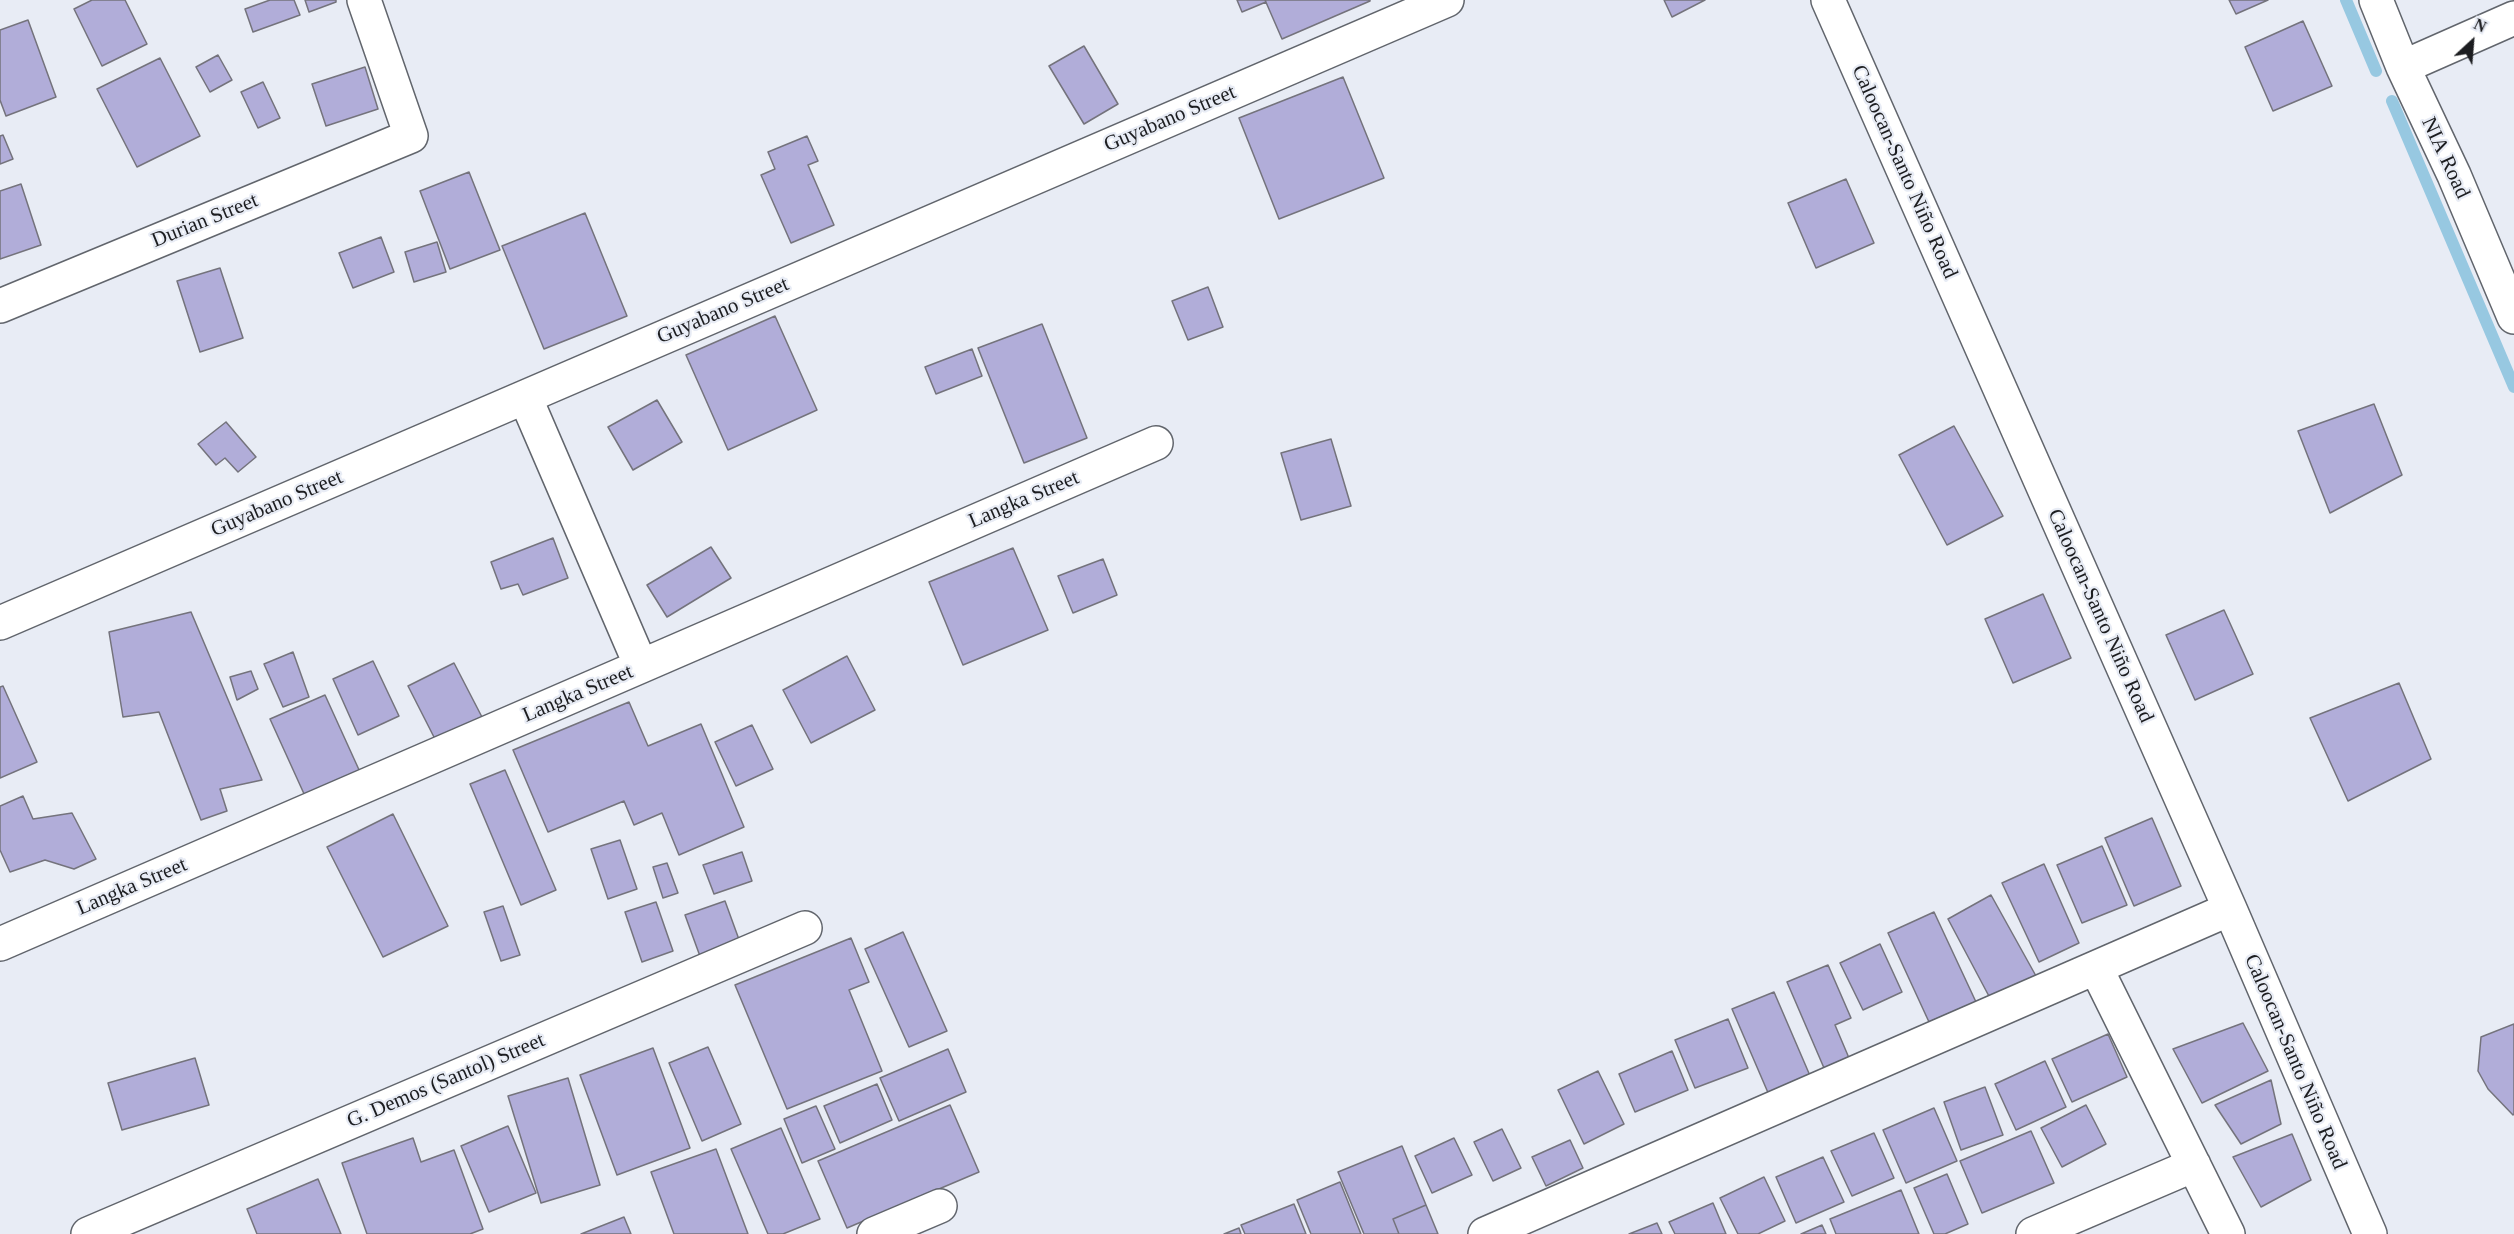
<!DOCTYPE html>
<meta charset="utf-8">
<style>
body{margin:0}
#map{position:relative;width:2514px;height:1234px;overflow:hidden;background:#e8ecf5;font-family:Georgia,serif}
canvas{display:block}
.north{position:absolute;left:2442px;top:12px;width:60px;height:60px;-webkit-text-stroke:4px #e8ecf5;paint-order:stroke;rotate:26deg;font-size:16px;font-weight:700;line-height:24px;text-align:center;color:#1c1d20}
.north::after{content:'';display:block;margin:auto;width:21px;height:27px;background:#1c1d20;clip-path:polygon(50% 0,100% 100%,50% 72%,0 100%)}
</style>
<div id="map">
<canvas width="2514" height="1234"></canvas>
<div class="north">N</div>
</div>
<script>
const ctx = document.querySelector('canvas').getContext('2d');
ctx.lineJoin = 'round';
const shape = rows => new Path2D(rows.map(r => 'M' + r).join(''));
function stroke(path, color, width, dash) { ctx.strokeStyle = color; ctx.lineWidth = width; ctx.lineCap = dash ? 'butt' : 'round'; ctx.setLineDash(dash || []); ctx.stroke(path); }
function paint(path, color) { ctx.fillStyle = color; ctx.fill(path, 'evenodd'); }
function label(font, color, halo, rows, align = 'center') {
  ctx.font = font + ' Georgia,serif'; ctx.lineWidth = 4.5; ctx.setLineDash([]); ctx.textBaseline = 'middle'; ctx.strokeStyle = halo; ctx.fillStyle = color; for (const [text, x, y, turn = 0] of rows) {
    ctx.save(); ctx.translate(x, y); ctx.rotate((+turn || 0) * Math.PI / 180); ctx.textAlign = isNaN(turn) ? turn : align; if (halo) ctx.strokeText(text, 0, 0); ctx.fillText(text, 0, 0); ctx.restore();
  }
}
stroke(shape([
 [2346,0,2376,71],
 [2392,101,2514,387]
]), '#97c8e1', 12);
const building = shape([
 [92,0,125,0,147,44,102,66,74,9,92,0],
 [270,0,294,0,300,15,253,32,245,9,270,0],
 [305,0,336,0,336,2,309,12,305,0],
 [1237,0,1265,0,1266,2,1242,12,1237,0],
 [1265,0,1370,0,1370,1,1282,39,1265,0],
 [1664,0,1705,0,1672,17,1664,0],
 [2229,0,2268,0,2236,14,2229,0],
 [28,20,56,97,6,116,0,100,0,30,28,20],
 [2303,21,2332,86,2273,111,2245,47,2303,21],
 [1084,46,1118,104,1084,124,1049,66,1084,46],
 [218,55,232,80,210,92,196,67,218,55],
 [160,58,200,136,137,167,97,89,160,58],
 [365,67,378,109,326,126,312,84,365,67],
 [1343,77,1384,178,1279,219,1239,118,1343,77],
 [263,82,280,118,258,128,241,92,263,82],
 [3,135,13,159,0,164,0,136,3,135],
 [807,136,818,161,808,165,834,225,791,243,761,175,775,169,768,152,807,136],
 [469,172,500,250,450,269,420,191,469,172],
 [1846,179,1874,243,1816,268,1788,203,1846,179],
 [21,184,41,245,0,259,0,191,21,184],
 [585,213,627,316,544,349,502,246,585,213],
 [381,237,394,272,353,288,339,253,381,237],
 [437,242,446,272,414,282,405,252,437,242],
 [220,268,243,338,200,352,177,281,220,268],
 [1208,287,1223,327,1188,340,1172,301,1208,287],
 [775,316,817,410,728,450,686,355,775,316],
 [1042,324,1087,438,1024,463,978,348,1042,324],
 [972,349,982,376,936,394,925,367,972,349],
 [657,400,682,442,633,470,608,427,657,400],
 [2374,404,2402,475,2330,513,2298,431,2374,404],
 [226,422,256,457,238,472,225,458,216,465,198,444,226,422],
 [1954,426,2003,516,1947,545,1899,455,1954,426],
 [1331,439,1351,506,1301,520,1281,453,1331,439],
 [553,538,568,578,523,595,518,584,501,589,491,562,553,538],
 [711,547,731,578,667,617,647,585,711,547],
 [1013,548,1048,630,963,665,929,582,1013,548],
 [1103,559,1117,595,1073,613,1058,576,1103,559],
 [2043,594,2071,658,2013,683,1985,619,2043,594],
 [2224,610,2253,674,2195,700,2166,635,2224,610],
 [191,612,262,780,220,789,227,811,201,820,159,712,123,717,109,632,191,612],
 [293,652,309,697,283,707,264,664,293,652],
 [847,656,875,710,811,743,783,690,847,656],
 [373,661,399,716,358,735,333,679,373,661],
 [454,663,483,719,437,743,408,686,454,663],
 [251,671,258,689,237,700,230,677,251,671],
 [2399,683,2431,759,2348,801,2310,718,2399,683],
 [3,686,37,762,0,778,0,687,3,686],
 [325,695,360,772,305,796,270,719,325,695],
 [629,702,648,746,701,724,744,827,679,855,662,813,634,825,624,801,548,832,513,750,629,702],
 [752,725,773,769,736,786,715,742,752,725],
 [505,770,556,890,521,905,470,784,505,770],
 [23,796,33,819,72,813,96,859,74,869,45,860,10,872,0,850,0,806,23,796],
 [393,814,448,926,383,957,327,847,393,814],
 [2152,818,2181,886,2134,906,2105,838,2152,818],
 [620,840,637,889,608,899,591,849,620,840],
 [2102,846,2127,905,2082,923,2057,865,2102,846],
 [742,852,752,881,714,894,703,865,742,852],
 [667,863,678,893,663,898,653,867,667,863],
 [2044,864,2079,943,2039,962,2002,883,2044,864],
 [1991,895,2036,976,1991,1000,1948,919,1991,895],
 [725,901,741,945,701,959,685,915,725,901],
 [656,902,673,951,642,962,625,912,656,902],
 [503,906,520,955,501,961,484,912,503,906],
 [1934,912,1976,1002,1929,1022,1888,933,1934,912],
 [903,932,947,1031,909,1047,865,949,903,932],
 [851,938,869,982,849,990,882,1071,787,1109,735,985,851,938],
 [1880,944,1902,992,1863,1010,1840,963,1880,944],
 [1828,965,1851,1018,1835,1025,1849,1058,1824,1068,1787,982,1828,965],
 [1774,992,1811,1078,1769,1095,1732,1009,1774,992],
 [1728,1019,1748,1068,1695,1088,1675,1040,1728,1019],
 [2243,1023,2268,1071,2202,1103,2173,1049,2243,1023],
 [2514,1024,2514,1114,2513,1115,2488,1089,2478,1071,2481,1037,2514,1024],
 [2108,1034,2127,1077,2072,1102,2052,1059,2108,1034],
 [708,1047,741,1124,702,1141,669,1063,708,1047],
 [653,1048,690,1148,617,1175,580,1075,653,1048],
 [948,1049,966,1092,899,1121,880,1078,948,1049],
 [1672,1051,1688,1090,1635,1112,1619,1074,1672,1051],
 [195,1058,209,1105,122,1130,108,1083,195,1058],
 [2045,1061,2066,1107,2016,1130,1995,1084,2045,1061],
 [1598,1071,1624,1124,1584,1144,1558,1090,1598,1071],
 [568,1078,600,1185,541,1203,508,1096,568,1078],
 [2271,1080,2281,1124,2241,1144,2215,1105,2271,1080],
 [877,1084,892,1120,840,1143,824,1106,877,1084],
 [1985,1087,2003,1135,1961,1150,1944,1102,1985,1087],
 [950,1105,979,1172,847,1228,818,1161,950,1105],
 [2086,1105,2106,1144,2062,1167,2041,1128,2086,1105],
 [816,1106,835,1149,802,1163,784,1119,816,1106],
 [1934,1108,1957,1161,1906,1183,1883,1130,1934,1108],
 [508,1126,536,1193,489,1212,461,1146,508,1126],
 [781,1128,820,1219,783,1234,768,1234,731,1149,781,1128],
 [1502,1129,1521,1168,1493,1181,1474,1142,1502,1129],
 [2031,1131,2054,1183,1982,1213,1960,1161,2031,1131],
 [1874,1133,1894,1178,1852,1196,1831,1151,1874,1133],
 [2292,1134,2311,1180,2261,1207,2233,1157,2292,1134],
 [413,1138,421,1162,454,1150,483,1229,470,1234,367,1234,342,1163,413,1138],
 [1454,1138,1472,1175,1432,1193,1415,1156,1454,1138],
 [1570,1140,1583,1168,1546,1186,1532,1157,1570,1140],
 [1402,1146,1426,1205,1393,1219,1399,1234,1364,1234,1338,1172,1402,1146],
 [716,1149,748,1234,674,1234,651,1172,716,1149],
 [1823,1157,1844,1202,1796,1223,1776,1177,1823,1157],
 [1947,1174,1968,1224,1945,1234,1934,1234,1914,1188,1947,1174],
 [1764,1177,1785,1221,1758,1234,1738,1234,1720,1198,1764,1177],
 [318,1179,341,1234,257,1234,247,1209,318,1179],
 [1340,1182,1361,1234,1311,1234,1297,1200,1340,1182],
 [1901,1190,1919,1234,1836,1234,1830,1219,1901,1190],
 [1713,1203,1726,1234,1675,1234,1669,1222,1713,1203],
 [1294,1204,1306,1234,1245,1234,1241,1225,1294,1204],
 [1426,1205,1438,1234,1399,1234,1393,1219,1426,1205],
 [624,1217,631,1234,581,1234,624,1217],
 [1657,1223,1662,1234,1629,1234,1657,1223],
 [1822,1225,1826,1234,1801,1234,1822,1225],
 [1239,1228,1241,1234,1224,1234,1239,1228]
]);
paint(building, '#b1add9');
stroke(building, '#74737c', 1.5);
const minor = shape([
 [1828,0,2230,909,2370,1234],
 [2376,0,2403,67,2454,175,2514,317],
 [2403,67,2514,18],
 [0,306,411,136,364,0],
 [525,397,641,666],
 [0,623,1447,0],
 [0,944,1156,443],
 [2096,968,2228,1234],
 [88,1234,805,928],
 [874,1234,940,1206],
 [1485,1234,2230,909],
 [2033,1234,2194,1165]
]);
stroke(minor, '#61656c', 36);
stroke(minor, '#fff', 33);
label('21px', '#1c1d20', '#e8ecf5', [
 ["Guyabano Street",1170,119,-23],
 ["NIA Road",2445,158,65],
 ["Caloocan-Santo Niño Road",1904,172,66],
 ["Durian Street",205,221,-22],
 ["Guyabano Street",723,311,-23],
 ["Langka Street",1024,500,-23],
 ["Guyabano Street",277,504,-23],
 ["Caloocan-Santo Niño Road",2100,616,66],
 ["Langka Street",578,694,-23],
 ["Langka Street",132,887,-23],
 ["Caloocan-Santo Niño Road",2295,1062,67],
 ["G. Demos (Santol) Street",446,1081,-23]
]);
</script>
